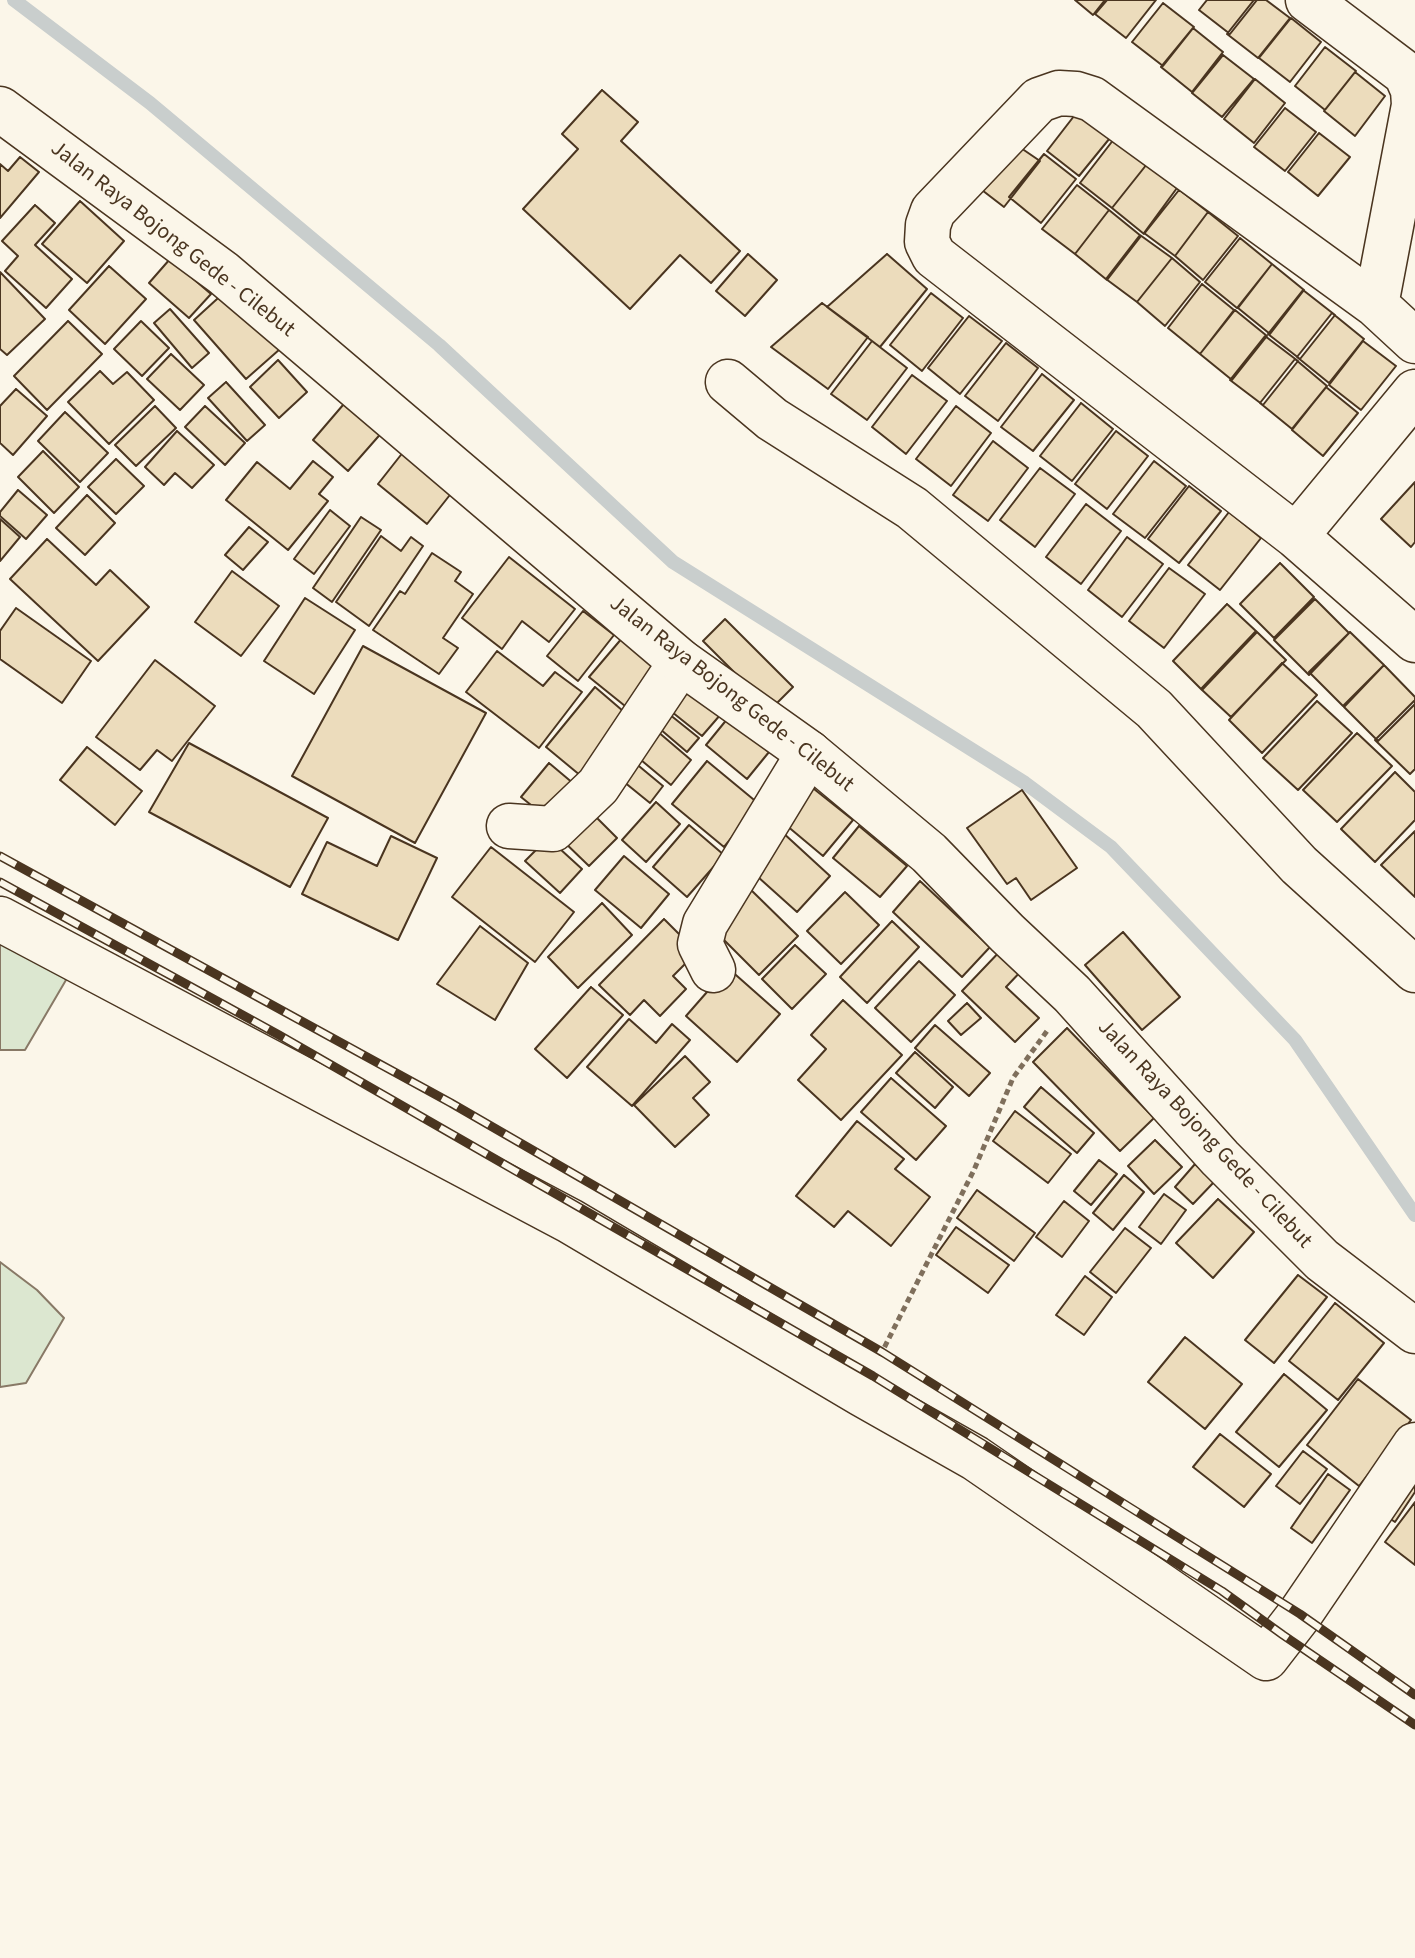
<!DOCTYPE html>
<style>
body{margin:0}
canvas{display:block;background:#fbf6e9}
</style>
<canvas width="1415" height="1958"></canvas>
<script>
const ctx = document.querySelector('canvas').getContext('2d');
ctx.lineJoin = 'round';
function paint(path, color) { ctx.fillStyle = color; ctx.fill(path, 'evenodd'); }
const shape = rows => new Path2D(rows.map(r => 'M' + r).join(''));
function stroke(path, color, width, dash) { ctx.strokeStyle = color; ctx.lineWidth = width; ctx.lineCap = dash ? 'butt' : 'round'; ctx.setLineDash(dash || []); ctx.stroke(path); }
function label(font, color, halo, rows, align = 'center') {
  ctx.font = font + ' "Source Sans 3",sans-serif'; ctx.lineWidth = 6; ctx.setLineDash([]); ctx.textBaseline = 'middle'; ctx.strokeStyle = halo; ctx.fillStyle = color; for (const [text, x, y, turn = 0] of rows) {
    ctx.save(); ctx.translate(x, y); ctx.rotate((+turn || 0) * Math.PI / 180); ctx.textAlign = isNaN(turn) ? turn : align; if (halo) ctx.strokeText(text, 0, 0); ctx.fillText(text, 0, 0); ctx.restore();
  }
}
const green = shape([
 [0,911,47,938,66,980,25,1050,0,1050,0,911],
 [0,1262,37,1290,64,1318,26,1383,0,1387,0,1262]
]);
paint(green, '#dce7d0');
stroke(green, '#887966', 2);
stroke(shape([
 [14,0,150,103,439,345,673,562,1025,783,1111,847,1295,1040,1415,1215]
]), '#c9cecd', 14);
const building = shape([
 [1075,0,1105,0,1093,15,1075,0],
 [1107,0,1156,0,1126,38,1095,14,1107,0],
 [1207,0,1257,0,1230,34,1199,10,1207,0],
 [1254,0,1266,0,1290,18,1258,58,1227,34,1254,0],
 [1163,3,1194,27,1163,66,1132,42,1163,3],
 [1291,18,1321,42,1290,82,1259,58,1291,18],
 [1193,28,1223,52,1192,92,1161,67,1193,28],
 [1325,47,1356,71,1325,110,1295,86,1325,47],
 [1223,55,1254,79,1222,117,1192,93,1223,55],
 [1355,72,1385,96,1355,136,1324,111,1355,72],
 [1255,79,1285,103,1254,143,1224,119,1255,79],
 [602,90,638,122,621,141,740,251,711,283,680,255,630,309,523,209,578,149,562,134,602,90],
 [1081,107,1114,133,1079,176,1047,151,1081,107],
 [1285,108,1316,132,1285,171,1254,147,1285,108],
 [1319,133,1350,157,1318,196,1288,172,1319,133],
 [1114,139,1147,164,1112,208,1080,183,1114,139],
 [1018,146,1040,161,1004,207,978,187,1018,146],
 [1044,154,1076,179,1041,223,1009,197,1044,154],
 [20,157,39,172,0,218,0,164,8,171,20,157],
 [1147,164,1179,190,1144,234,1112,208,1147,164],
 [1077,185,1109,210,1075,254,1042,229,1077,185],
 [1177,188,1208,212,1175,256,1144,233,1177,188],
 [80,201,124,241,87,283,42,244,80,201],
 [35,205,55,223,35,245,72,279,46,308,5,271,18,256,2,241,35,205],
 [1109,210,1141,236,1107,280,1075,254,1109,210],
 [1208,212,1238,236,1203,280,1175,256,1208,212],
 [1140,235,1172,258,1137,302,1106,279,1140,235],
 [1240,238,1272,264,1237,308,1205,282,1240,238],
 [748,254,777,280,745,316,716,291,748,254],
 [887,254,927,289,880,347,827,307,887,254],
 [1172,258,1200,282,1165,326,1137,302,1172,258],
 [170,259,211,294,189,318,149,283,170,259],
 [1272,264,1304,290,1270,334,1238,308,1272,264],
 [109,266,146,299,105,344,69,310,109,266],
 [0,272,45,319,7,355,0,349,0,272],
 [1202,284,1234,310,1200,354,1168,328,1202,284],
 [228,289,280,349,246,379,194,320,228,289],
 [1303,290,1335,315,1300,359,1268,334,1303,290],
 [931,293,963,318,922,371,890,345,931,293],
 [822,303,868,337,828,389,771,347,822,303],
 [170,309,209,353,192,368,154,323,170,309],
 [1235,310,1267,336,1232,380,1200,354,1235,310],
 [1332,313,1364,339,1329,383,1297,357,1332,313],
 [969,316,1002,341,960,394,928,368,969,316],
 [68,321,102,354,47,410,14,376,68,321],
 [141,321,169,348,142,376,114,349,141,321],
 [1265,336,1298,361,1263,405,1230,380,1265,336],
 [872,341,907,368,867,420,831,394,872,341],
 [1363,341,1396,366,1361,410,1329,385,1363,341],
 [1006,343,1038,368,998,421,965,396,1006,343],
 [171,354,204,385,180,410,147,379,171,354],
 [1295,359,1327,386,1292,429,1260,403,1295,359],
 [278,360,307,392,279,418,250,387,278,360],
 [100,371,113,384,127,372,154,400,109,444,68,402,100,371],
 [1042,374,1074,400,1033,451,1001,427,1042,374],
 [912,375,947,401,906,454,872,427,912,375],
 [226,382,265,425,247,441,208,398,226,382],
 [1326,387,1358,413,1323,456,1292,430,1326,387],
 [16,389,47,416,13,455,0,443,0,406,16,389],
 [349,398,384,430,348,471,313,440,349,398],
 [1081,403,1113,429,1072,481,1040,456,1081,403],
 [155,406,176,428,136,466,115,445,155,406],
 [205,406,245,443,225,465,185,427,205,406],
 [956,406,991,433,951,486,916,459,956,406],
 [65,412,108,453,80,482,38,441,65,412],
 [177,431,214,465,192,488,175,473,164,485,145,467,177,431],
 [1116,431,1148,456,1107,509,1075,484,1116,431],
 [993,441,1028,468,988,521,953,495,993,441],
 [43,451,79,487,54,513,18,477,43,451],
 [404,451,453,491,427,524,378,484,404,451],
 [116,459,144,486,116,514,88,487,116,459],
 [313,461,333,477,319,494,328,501,288,550,226,500,257,462,290,489,313,461],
 [1154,461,1186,486,1145,538,1113,514,1154,461],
 [1040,468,1075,494,1035,547,1000,520,1040,468],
 [1415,482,1415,542,1411,547,1381,519,1415,482],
 [1189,486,1221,511,1179,563,1148,539,1189,486],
 [18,490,47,515,26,539,0,516,0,512,18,490],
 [87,495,115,523,85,555,56,528,87,495],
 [1086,504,1121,531,1081,584,1046,557,1086,504],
 [330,510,350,526,314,574,294,559,330,510],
 [1229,512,1261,538,1220,590,1188,565,1229,512],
 [361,517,381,530,332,602,313,588,361,517],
 [0,519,20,537,0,561,0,519],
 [249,527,268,542,243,570,225,555,249,527],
 [381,536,401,551,411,537,423,546,369,626,336,602,381,536],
 [1127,537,1163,564,1122,617,1088,590,1127,537],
 [47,539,96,585,110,570,149,607,98,661,10,579,47,539],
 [432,553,461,572,455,581,473,594,443,638,458,648,439,674,373,630,400,591,405,594,432,553],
 [509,557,575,609,549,642,522,621,502,649,462,618,509,557],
 [1280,563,1314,597,1274,638,1240,604,1280,563],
 [1169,568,1205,594,1164,648,1129,621,1169,568],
 [232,571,279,606,241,656,195,622,232,571],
 [305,598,355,630,314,694,264,661,305,598],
 [1315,599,1349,633,1309,675,1274,640,1315,599],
 [1227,604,1257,632,1202,690,1173,661,1227,604],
 [16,608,91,661,62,703,0,659,0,631,16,608],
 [583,611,614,635,578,681,547,656,583,611],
 [725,619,793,687,771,709,703,641,725,619],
 [1256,631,1286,660,1231,717,1201,689,1256,631],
 [1350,632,1384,665,1343,706,1309,672,1350,632],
 [623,637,663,671,630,710,589,677,623,637],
 [363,646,486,713,415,843,292,776,363,646],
 [497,651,543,686,555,672,582,692,539,748,466,692,497,651],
 [155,660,215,706,172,761,157,750,140,770,96,737,155,660],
 [1282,663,1317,695,1262,753,1229,720,1282,663],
 [1384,665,1415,697,1415,704,1378,741,1344,707,1384,665],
 [681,681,721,714,702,736,662,704,681,681],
 [595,687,630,717,581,776,546,747,595,687],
 [1415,700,1415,769,1410,774,1375,740,1415,700],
 [1317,701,1352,733,1298,790,1263,758,1317,701],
 [664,710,699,738,687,752,653,723,664,710],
 [728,718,769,752,747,779,706,745,728,718],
 [650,725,691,760,671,785,629,750,650,725],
 [1357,733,1392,766,1337,822,1303,790,1357,733],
 [189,743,328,818,290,887,149,812,189,743],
 [87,747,142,791,115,825,60,780,87,747],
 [628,757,663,786,650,803,613,773,628,757],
 [707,761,759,804,724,847,672,804,707,761],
 [549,763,574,784,546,817,521,797,549,763],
 [1395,772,1415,792,1415,820,1375,862,1341,829,1395,772],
 [809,785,853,820,823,856,780,820,809,785],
 [1022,790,1077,868,1031,900,1016,878,1007,884,967,828,1022,790],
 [656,802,680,824,646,862,622,840,656,802],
 [587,808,617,838,589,866,559,837,587,808],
 [689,825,724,855,687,897,653,867,689,825],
 [859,826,907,866,880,897,833,858,859,826],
 [781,831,830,876,797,912,748,868,781,831],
 [1415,831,1415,897,1381,865,1415,831],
 [391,836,437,858,398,940,302,894,327,842,377,866,391,836],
 [548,838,582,869,560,893,525,861,548,838],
 [491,847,574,912,535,962,452,897,491,847],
 [624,856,669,894,641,928,595,890,624,856],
 [920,881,990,947,962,977,893,912,920,881],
 [748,887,798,936,759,975,710,926,748,887],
 [845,892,879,925,841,964,807,931,845,892],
 [602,903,632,935,578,988,548,957,602,903],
 [664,919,697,952,673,976,686,989,660,1016,644,1000,630,1015,599,985,664,919],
 [892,921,919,947,867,1003,840,977,892,921],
 [480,926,528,963,495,1020,437,984,480,926],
 [1123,932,1180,997,1142,1030,1085,965,1123,932],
 [795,945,826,974,792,1009,762,979,795,945],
 [1004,947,1025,967,1006,987,1039,1018,1015,1042,962,991,1004,947],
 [919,961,955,995,911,1042,875,1008,919,961],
 [728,968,780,1014,737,1062,686,1016,728,968],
 [591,987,623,1015,567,1078,535,1049,591,987],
 [843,1000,902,1055,841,1120,798,1080,826,1049,811,1035,843,1000],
 [967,1003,981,1018,961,1035,948,1021,967,1003],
 [629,1019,656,1043,672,1024,690,1040,632,1106,587,1067,629,1019],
 [935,1025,990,1073,969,1096,915,1048,935,1025],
 [1067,1028,1154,1118,1120,1151,1033,1062,1067,1028],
 [915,1052,953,1087,935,1108,896,1073,915,1052],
 [685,1056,710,1082,693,1098,709,1115,675,1147,634,1105,685,1056],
 [891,1078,946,1126,916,1160,861,1112,891,1078],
 [1041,1087,1094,1133,1077,1153,1024,1107,1041,1087],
 [1015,1111,1071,1154,1048,1183,993,1141,1015,1111],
 [857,1121,904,1159,895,1169,930,1197,891,1246,848,1211,834,1227,796,1196,857,1121],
 [1155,1140,1182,1167,1154,1194,1128,1166,1155,1140],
 [1099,1160,1117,1174,1091,1205,1074,1191,1099,1160],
 [1195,1164,1214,1182,1193,1204,1175,1187,1195,1164],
 [1124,1175,1144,1192,1113,1230,1093,1213,1124,1175],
 [977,1190,1035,1233,1014,1261,957,1218,977,1190],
 [1164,1194,1186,1210,1161,1244,1139,1227,1164,1194],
 [1218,1199,1254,1232,1213,1278,1176,1243,1218,1199],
 [1064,1201,1089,1221,1062,1257,1036,1237,1064,1201],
 [956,1227,1009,1265,988,1293,936,1255,956,1227],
 [1125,1228,1151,1248,1116,1293,1090,1272,1125,1228],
 [1298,1275,1327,1297,1274,1363,1245,1340,1298,1275],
 [1085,1276,1112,1297,1084,1335,1056,1315,1085,1276],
 [1335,1303,1384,1343,1338,1400,1289,1361,1335,1303],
 [1185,1337,1242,1384,1205,1429,1148,1382,1185,1337],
 [1284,1374,1327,1410,1279,1467,1236,1432,1284,1374],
 [1358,1379,1411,1420,1359,1486,1307,1445,1358,1379],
 [1220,1434,1271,1474,1244,1507,1193,1467,1220,1434],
 [1303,1451,1327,1469,1300,1504,1276,1486,1303,1451],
 [1328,1474,1350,1490,1312,1543,1291,1528,1328,1474],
 [1415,1484,1415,1492,1395,1522,1377,1510,1415,1484],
 [1415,1502,1415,1565,1385,1542,1415,1502]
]);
paint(building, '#ecdcbc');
stroke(building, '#4a3520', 2);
const minor = shape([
 [1308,0,1406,74,1413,90,1414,105,1376,305],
 [1415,341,1376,305,1092,99,1076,94,1059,93,1039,100,933,211,928,225,927,242,934,256,1296,536,1415,640],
 [728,382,772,419,912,508,1154,709,1299,865,1415,970],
 [1296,536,1415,392],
 [509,826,553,829,598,786,681,662],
 [0,919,570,1221,862,1394,975,1458,1266,1658,1300,1614,1415,1445],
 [713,970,700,944,705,924,809,753]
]);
const major = shape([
 [0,109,223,273,681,662,809,753,929,853,1007,933,1072,994,1220,1158,1322,1260,1415,1331]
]);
stroke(minor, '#4a3520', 47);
stroke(major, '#4a3520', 47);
stroke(shape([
 [880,1356,974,1170,1013,1078,1047,1031]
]), '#7f6f5c', 5, [6, 4]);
stroke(minor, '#fbf6e9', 44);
stroke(major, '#fbf6e9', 44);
const rail = shape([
 [0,856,451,1103,882,1352,1300,1614,1415,1695],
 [0,882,279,1035,873,1376,1222,1591,1283,1635,1415,1725]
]);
stroke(rail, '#4a3520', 9);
stroke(rail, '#fbf6e9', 6, [18]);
label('22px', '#4a3520', '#fbf6e9', [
 ["Jalan Raya Bojong Gede - Cilebut",172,240,38],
 ["Jalan Raya Bojong Gede - Cilebut",731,695,38],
 ["Jalan Raya Bojong Gede - Cilebut",1204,1135,47]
]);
</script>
